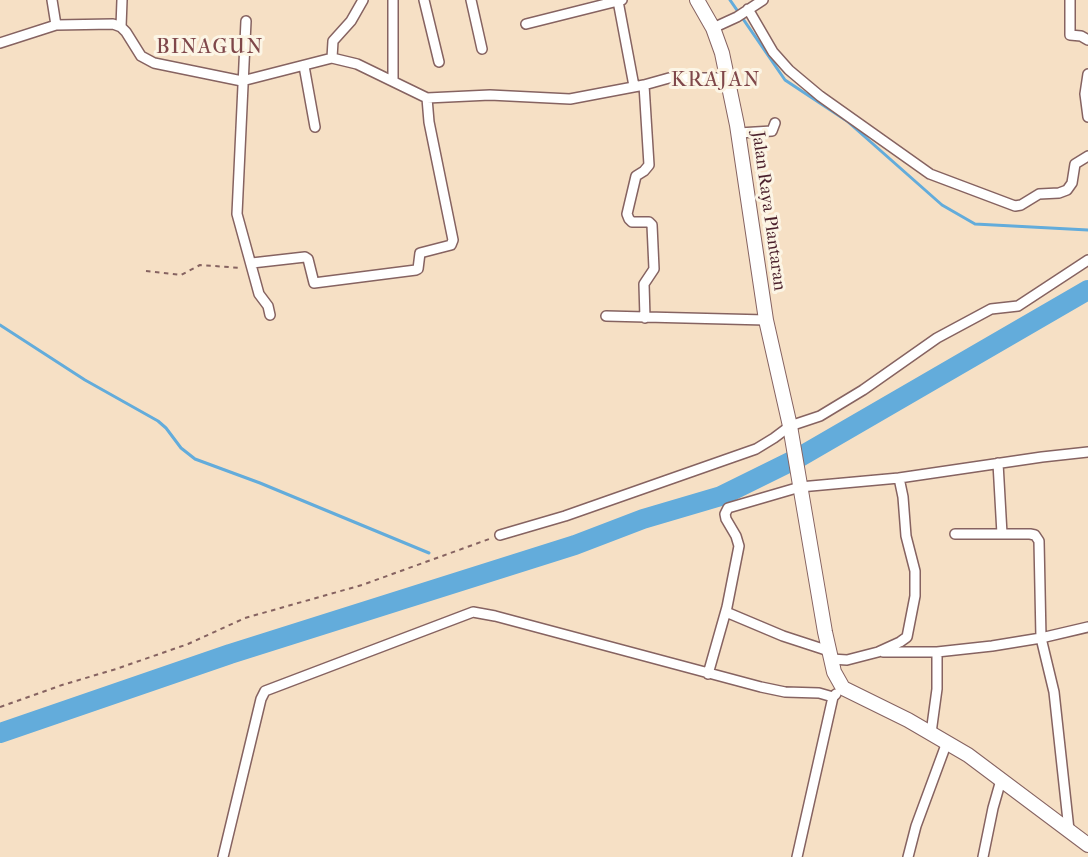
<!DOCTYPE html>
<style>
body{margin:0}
canvas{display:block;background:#f6e0c5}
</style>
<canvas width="1088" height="857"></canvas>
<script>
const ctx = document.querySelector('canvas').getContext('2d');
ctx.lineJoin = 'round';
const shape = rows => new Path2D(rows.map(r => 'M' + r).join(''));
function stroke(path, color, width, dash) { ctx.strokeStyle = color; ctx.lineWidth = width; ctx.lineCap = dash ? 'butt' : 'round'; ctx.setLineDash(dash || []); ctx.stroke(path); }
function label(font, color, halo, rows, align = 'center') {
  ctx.font = font + ' "IM FELL French Canon",serif'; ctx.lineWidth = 6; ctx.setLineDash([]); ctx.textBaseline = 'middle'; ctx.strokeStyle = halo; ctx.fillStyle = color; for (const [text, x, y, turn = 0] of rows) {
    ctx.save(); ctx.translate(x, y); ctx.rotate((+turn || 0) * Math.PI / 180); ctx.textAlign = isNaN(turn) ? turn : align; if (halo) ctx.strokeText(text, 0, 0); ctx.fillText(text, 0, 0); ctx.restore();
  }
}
stroke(shape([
 [730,0,785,80,847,121,942,205,975,224,1088,230],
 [0,325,85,380,158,421,166,428,181,448,195,459,260,483,429,553]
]), '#63acdb', 3);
stroke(shape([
 [0,733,230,654,575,545,643,519,721,496,798,458,1088,290]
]), '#63acdb', 20);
const minor = shape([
 [52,0,56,25],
 [393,0,393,81],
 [424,0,439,62],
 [471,0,482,49],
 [1070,0,1070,35,1081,36,1088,40],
 [618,1,634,86],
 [748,9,773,52,789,70,820,96,930,174,1015,206,1021,205,1039,194,1059,193,1067,190,1072,183,1075,164,1088,156],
 [246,21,237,214,259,294,268,306,270,315],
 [526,24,622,0],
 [121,27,122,0],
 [713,28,737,17,763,0],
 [0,43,56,25,113,24,121,27,126,32,141,56,154,63,242,81,332,58,357,64,427,98,490,95,570,99,644,85,669,78,727,78],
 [332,58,333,41,351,21,363,0],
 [304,66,315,127],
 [1088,74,1085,94,1088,117],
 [644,85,649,165,644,171,636,176,627,214,629,219,632,222,649,222,652,225,654,269,644,284,645,318],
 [739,133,772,131,775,123],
 [252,263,305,257,308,259,314,283,416,270,418,269,420,253,451,245,453,240,429,122,427,98],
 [606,316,766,320],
 [998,463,1002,534],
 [955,534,1030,534,1035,535,1039,541,1041,638,1054,692,1069,830],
 [500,535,565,516,756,449,774,438,790,426,820,416,863,390,937,338,991,309,1018,306,1088,260],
 [726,612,783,636,829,651],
 [883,652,937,652,992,646,1041,638,1088,627],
 [831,659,847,660,878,652,900,642,907,637,915,596,915,571,906,536,903,497,899,478,1042,457,1088,452],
 [708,674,727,607,739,546,736,536,726,519,725,514,728,508,800,487,899,478],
 [931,733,937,689,937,652],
 [223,857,261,699,265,691,473,612,495,616,761,687,785,692,819,693,833,697],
 [797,857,833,697,836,694],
 [908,857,916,826,947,742],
 [983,857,993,808,1001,780]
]);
const secondary = shape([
 [697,0,713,28,722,53,737,125,766,320,790,426,825,632,834,672,843,688,908,720,968,755,1088,845]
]);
stroke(minor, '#866361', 12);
stroke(secondary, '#866361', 16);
stroke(shape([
 [146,271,181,275,200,265,241,268],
 [0,707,62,685,116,669,188,644,245,618,362,585,492,538]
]), '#866361', 2, [4.5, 4.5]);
stroke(minor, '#fff', 9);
stroke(secondary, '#fff', 14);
label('18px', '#4a1f2b', '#fcf5e5', [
 ["Jalan Raya Plantaran",768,211,82]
]);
ctx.letterSpacing = '1.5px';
label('21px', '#7f474a', '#fcf5e5', [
 ["BINAGUN",210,48],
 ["KRAJAN",716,81]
]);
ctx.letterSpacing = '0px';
</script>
